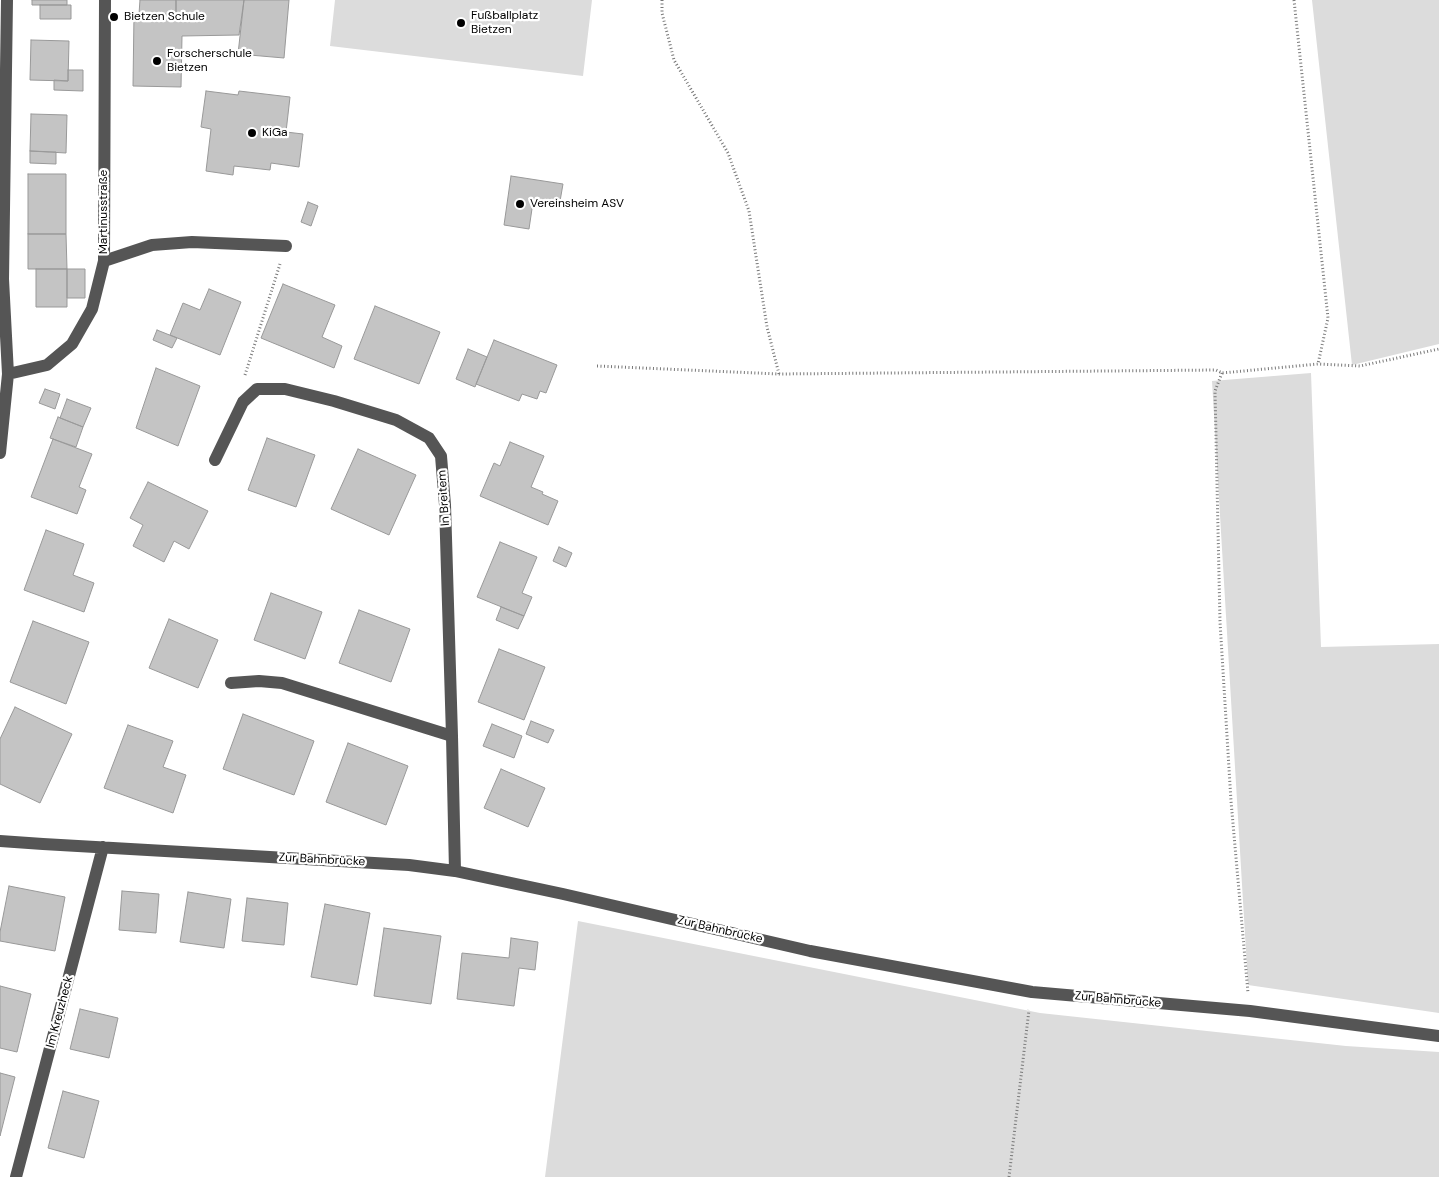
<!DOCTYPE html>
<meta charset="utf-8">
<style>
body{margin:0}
canvas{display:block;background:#fff}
</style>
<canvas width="1439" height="1177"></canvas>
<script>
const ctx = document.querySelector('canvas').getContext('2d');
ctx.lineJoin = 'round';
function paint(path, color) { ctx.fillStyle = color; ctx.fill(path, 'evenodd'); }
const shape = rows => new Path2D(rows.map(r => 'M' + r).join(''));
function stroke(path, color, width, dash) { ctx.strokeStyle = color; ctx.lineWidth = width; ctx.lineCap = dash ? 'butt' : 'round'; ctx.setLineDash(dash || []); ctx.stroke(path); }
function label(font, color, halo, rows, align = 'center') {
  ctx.font = font + ' "DM Sans",sans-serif'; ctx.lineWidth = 4.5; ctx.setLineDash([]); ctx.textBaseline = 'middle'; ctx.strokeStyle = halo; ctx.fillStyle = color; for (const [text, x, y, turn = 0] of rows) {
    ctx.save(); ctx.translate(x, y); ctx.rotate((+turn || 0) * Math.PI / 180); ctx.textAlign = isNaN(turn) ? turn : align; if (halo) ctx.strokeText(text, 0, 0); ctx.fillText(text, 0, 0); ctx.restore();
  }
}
paint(shape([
 [335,0,592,0,583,76,330,46],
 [1312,0,1439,0,1439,344,1352,365],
 [1311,373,1321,647,1439,644,1439,1013,1248,985,1212,381],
 [578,921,1040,1013,1346,1046,1439,1052,1439,1177,545,1177]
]), '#dcdcdc');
const building = shape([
 [32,0,67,0,67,5,32,5,32,0],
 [140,0,176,0,176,14,139,14,140,0],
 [176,0,244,0,239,35,182,36,181,87,133,86,134,14,176,14,176,0],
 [244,0,289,0,284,58,238,54,244,0],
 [40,5,71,5,71,19,40,19,40,5],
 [31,40,69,41,68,81,30,80,31,40],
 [68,70,83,70,83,91,54,90,54,80,68,81,68,70],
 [206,91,238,95,239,91,290,97,286,132,303,134,299,167,271,163,270,170,234,166,233,175,206,171,211,129,201,127,206,91],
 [31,114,67,115,66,153,30,151,31,114],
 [30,151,56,152,56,164,30,163,30,151],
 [28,174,66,174,66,234,28,234,28,174],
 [511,176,563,184,559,207,533,202,529,229,504,225,511,176],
 [308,202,318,206,311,226,301,222,308,202],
 [28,234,66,234,67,269,28,269,28,234],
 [36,269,67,269,67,307,36,307,36,269],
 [67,269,85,269,85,298,67,298,67,269],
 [283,284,335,305,322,337,342,346,334,368,261,338,283,284],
 [209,289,241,302,220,355,170,335,183,303,200,310,209,289],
 [375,306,440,332,419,384,354,359,375,306],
 [157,330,177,338,172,348,153,340,157,330],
 [494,340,557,365,546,393,540,391,537,399,522,394,519,401,476,384,494,340],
 [468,349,487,357,475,387,456,379,468,349],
 [156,368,200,386,178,446,136,428,156,368],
 [45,389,60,394,55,409,39,403,45,389],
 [67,399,91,408,83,427,60,418,67,399],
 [58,417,83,427,76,447,50,438,58,417],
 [267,438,315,455,296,507,248,490,267,438],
 [53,439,92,454,79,487,86,490,77,514,31,497,53,439],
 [510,442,544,456,531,487,543,492,542,494,558,501,548,525,480,496,494,463,500,466,510,442],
 [358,449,416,475,389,535,331,509,358,449],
 [148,482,208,511,189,549,174,541,164,562,133,546,143,525,130,518,148,482],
 [46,530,84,544,73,575,94,583,84,612,24,590,46,530],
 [500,542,537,557,522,593,532,597,524,616,477,597,500,542],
 [559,547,572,553,566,567,553,561,559,547],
 [271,593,322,612,305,659,254,640,271,593],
 [501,607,524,616,518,629,496,620,501,607],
 [359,610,410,629,391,682,339,663,359,610],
 [169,619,218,640,198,688,149,668,169,619],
 [33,621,89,642,66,704,10,682,33,621],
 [499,649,545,667,524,720,478,702,499,649],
 [15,707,72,734,40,803,0,784,0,739,15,707],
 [243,714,314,741,294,795,223,769,243,714],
 [531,721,554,730,548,743,526,734,531,721],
 [492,724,522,736,514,758,483,746,492,724],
 [128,725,173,741,163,767,186,775,173,813,104,788,128,725],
 [348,743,408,766,386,825,326,802,348,743],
 [501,769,545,788,528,827,484,808,501,769],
 [9,886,65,897,55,951,0,941,0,932,9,886],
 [122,891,159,894,156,933,119,930,122,891],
 [188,892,231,899,224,948,180,942,188,892],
 [247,898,288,903,284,945,242,941,247,898],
 [325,904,370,913,357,985,311,977,325,904],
 [384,928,441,936,431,1004,374,996,384,928],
 [511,938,538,942,535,970,519,968,514,1006,457,999,462,953,509,958,511,938],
 [0,986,31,994,17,1052,0,1048,0,986],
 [80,1009,118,1018,109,1058,70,1049,80,1009],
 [0,1073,15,1077,0,1136,0,1073],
 [63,1091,99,1101,84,1158,48,1148,63,1091]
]);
paint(building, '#c4c4c4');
stroke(building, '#999', 1);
stroke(shape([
 [662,0,662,13,674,60,728,153,749,211,767,327,779,374],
 [1294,0,1328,318,1318,364],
 [597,366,779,374,1216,370,1222,373,1318,364,1360,366,1439,349],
 [1222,373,1215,391,1220,622,1231,801,1248,993],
 [245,375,280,264],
 [1009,1177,1029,1010]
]), '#777', 3, [1, 2.5]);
stroke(shape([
 [104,261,152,245,192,242,286,246],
 [8,374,47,365,72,344,92,309,104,261,105,0],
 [0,453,8,374,3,279,7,0],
 [215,460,243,402,257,389,285,389,334,401,396,420,429,438,441,456,445,505,452,736,455,871],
 [231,683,259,681,282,683,452,736],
 [0,841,43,844,409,865,455,871,563,894,810,951,1032,992,1250,1011,1439,1036],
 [16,1177,103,847]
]), '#555', 12);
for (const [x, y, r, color] of [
 [114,17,5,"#000"],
 [461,23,5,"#000"],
 [157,61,5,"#000"],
 [252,133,5,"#000"],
 [520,204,5,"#000"]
]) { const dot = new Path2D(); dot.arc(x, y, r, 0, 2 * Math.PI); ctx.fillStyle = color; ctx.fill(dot); stroke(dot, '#fff', 2); }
label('12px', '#000', '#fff', [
 ["Fußballplatz",471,16],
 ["Bietzen",471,30],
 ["Bietzen Schule",124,17],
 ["Forscherschule",167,54],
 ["Bietzen",167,68],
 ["KiGa",262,133],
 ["Vereinsheim ASV",530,204]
], 'left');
label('12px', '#000', '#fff', [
 ["Martinusstraße",104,212,-90],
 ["In Breitem",444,498,-94],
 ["Zur Bahnbrücke",322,860,3],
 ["Zur Bahnbrücke",720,930,13],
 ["Zur Bahnbrücke",1118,1000,5],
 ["Im Kreuzheck",60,1012,-75]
]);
</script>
